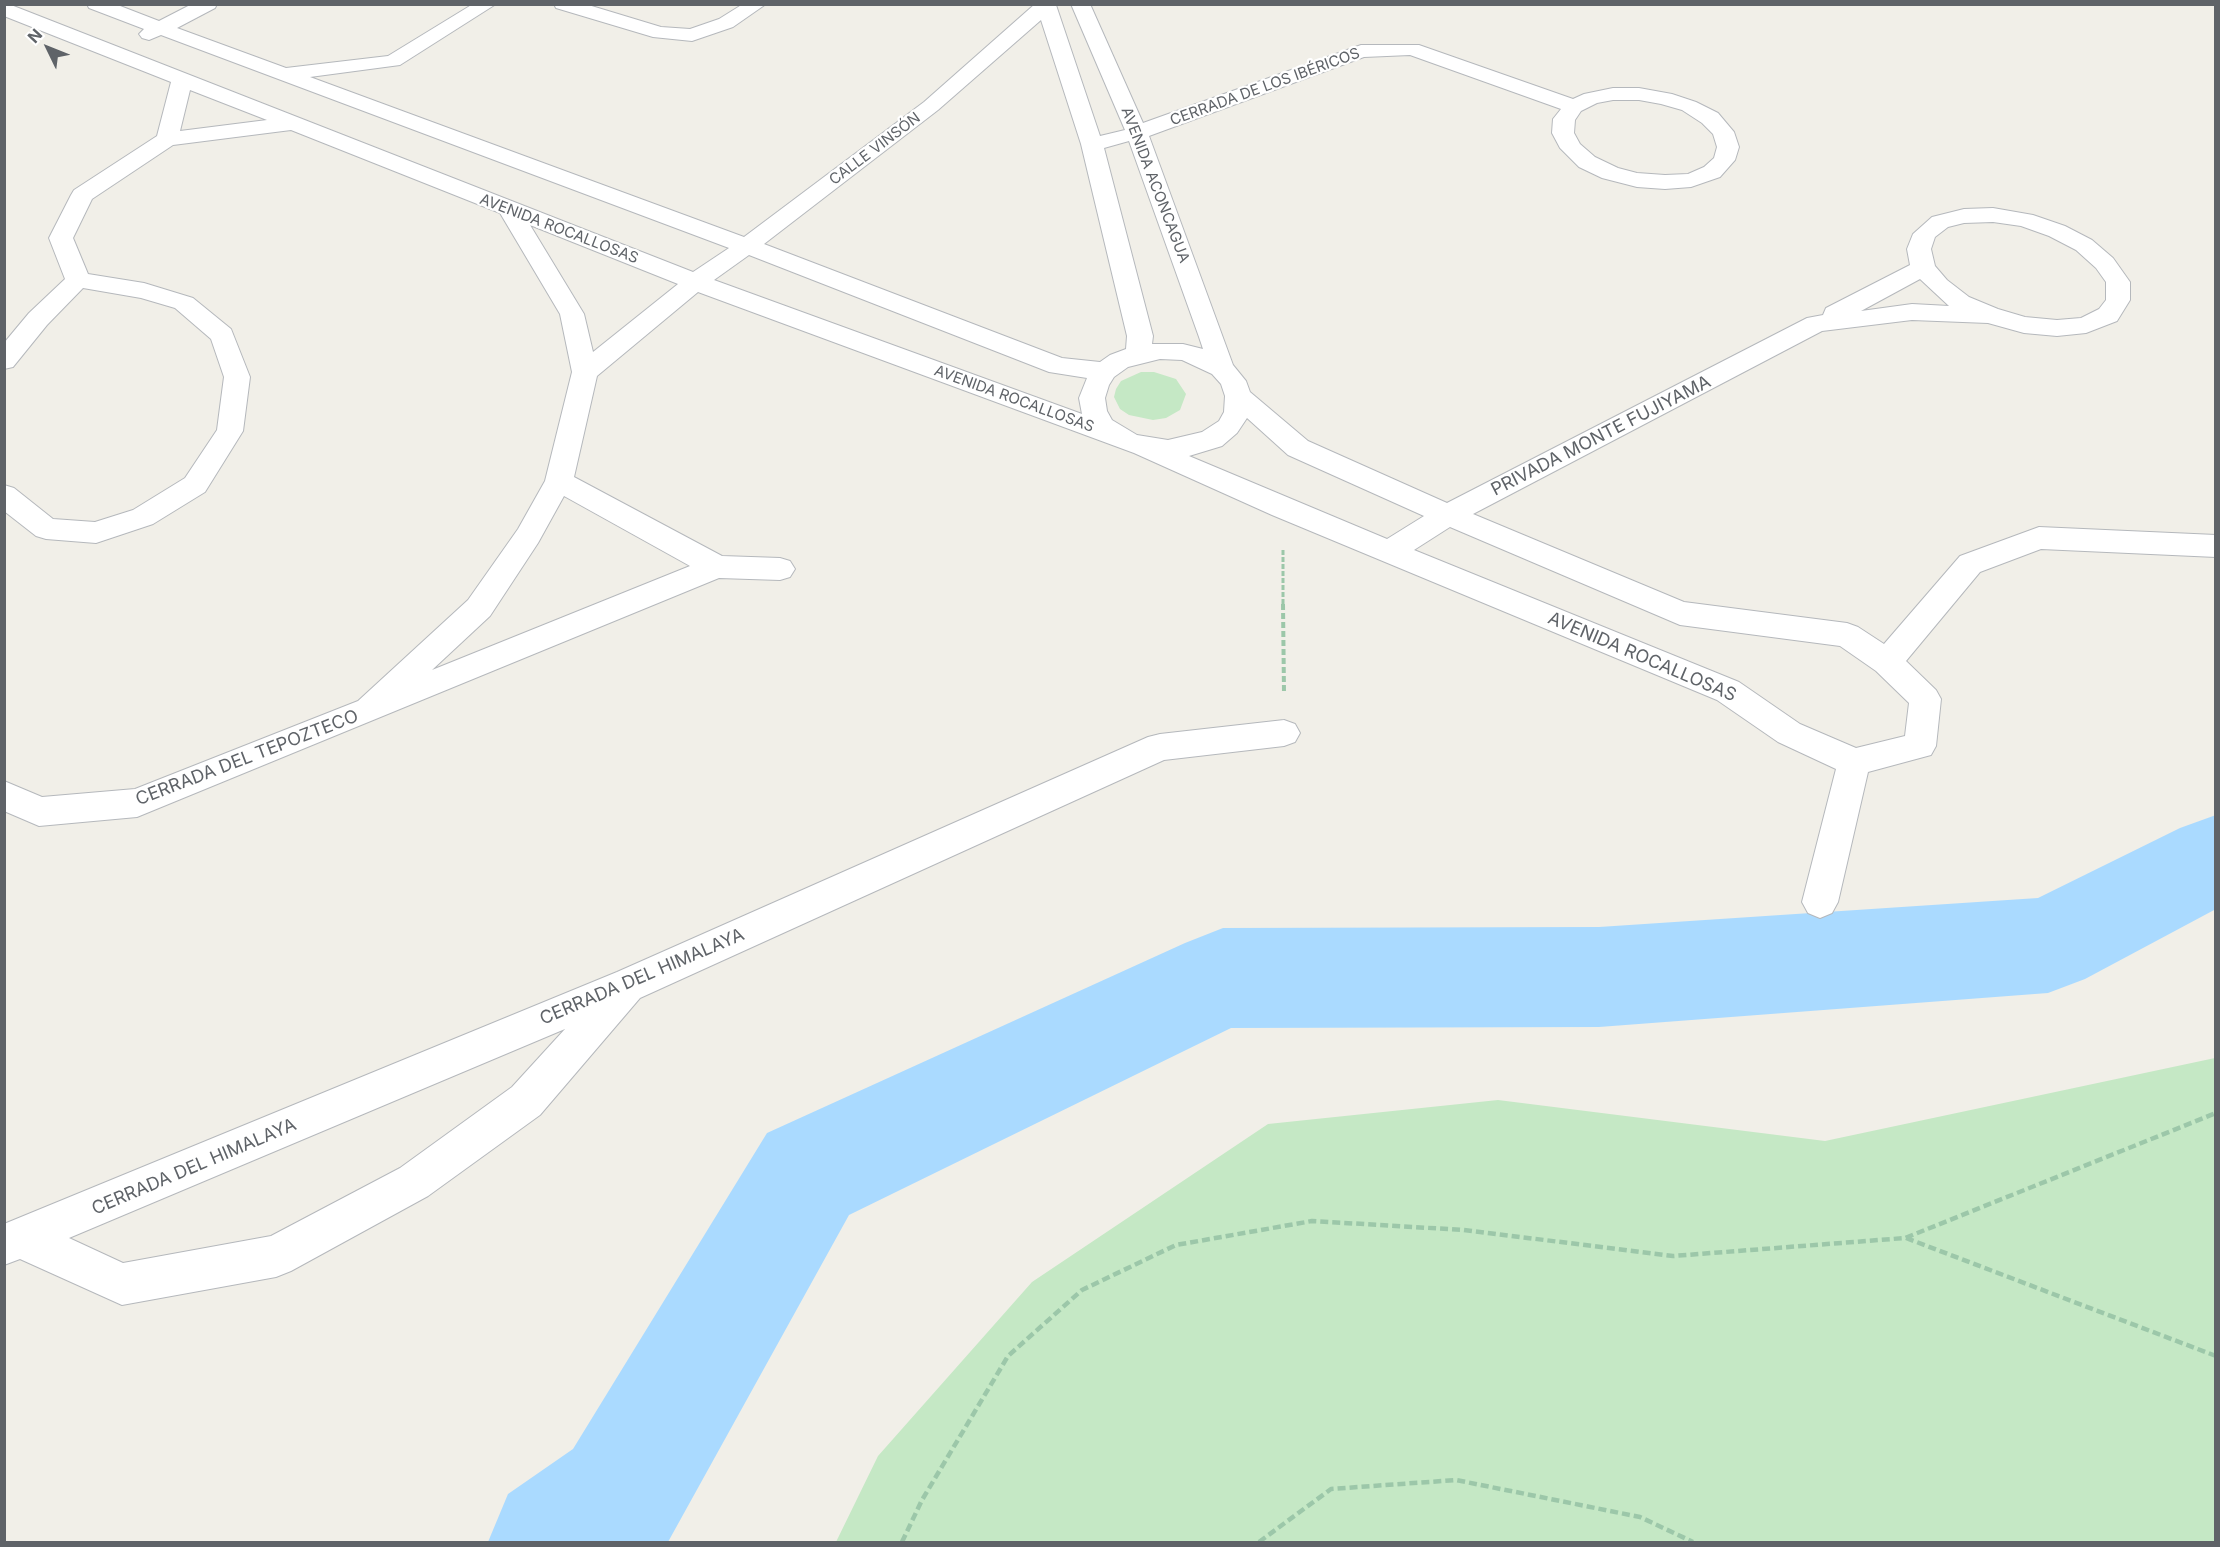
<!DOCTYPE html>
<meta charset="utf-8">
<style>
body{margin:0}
#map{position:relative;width:2220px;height:1547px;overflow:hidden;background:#f1efe8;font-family:Inter,sans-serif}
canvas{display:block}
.frame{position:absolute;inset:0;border:6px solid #5f6368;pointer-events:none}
.north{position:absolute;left:18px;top:18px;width:60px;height:60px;-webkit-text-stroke:4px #fff;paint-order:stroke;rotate:313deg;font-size:16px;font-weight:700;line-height:24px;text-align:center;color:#5f6368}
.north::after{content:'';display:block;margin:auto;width:21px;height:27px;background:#5f6368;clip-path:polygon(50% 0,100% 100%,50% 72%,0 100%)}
</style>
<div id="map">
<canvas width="2220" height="1547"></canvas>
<div class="frame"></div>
<div class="north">N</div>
</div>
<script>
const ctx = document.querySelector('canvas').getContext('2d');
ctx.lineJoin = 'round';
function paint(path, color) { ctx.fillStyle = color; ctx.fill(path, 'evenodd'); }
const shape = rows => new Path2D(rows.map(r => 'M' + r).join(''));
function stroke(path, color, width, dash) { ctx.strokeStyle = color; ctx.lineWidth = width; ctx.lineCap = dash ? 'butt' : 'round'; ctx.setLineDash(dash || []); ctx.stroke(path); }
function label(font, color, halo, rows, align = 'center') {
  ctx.font = font + ' Inter,sans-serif'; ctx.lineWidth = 4.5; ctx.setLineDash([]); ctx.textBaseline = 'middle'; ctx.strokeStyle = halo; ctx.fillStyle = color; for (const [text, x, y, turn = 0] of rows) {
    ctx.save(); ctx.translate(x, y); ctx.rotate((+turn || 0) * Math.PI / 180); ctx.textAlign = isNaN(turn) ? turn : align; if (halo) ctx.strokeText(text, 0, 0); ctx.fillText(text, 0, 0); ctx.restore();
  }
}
paint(shape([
 [1141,372,1154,372,1176,379,1186,394,1180,410,1166,418,1153,420,1129,415,1120,409,1114,397,1116,389,1121,381],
 [2215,1058,2215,1542,836,1542,878,1456,1032,1282,1268,1124,1498,1100,1825,1141]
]), '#c5e8c5');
paint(shape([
 [2216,815,2216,909,2085,979,2048,993,1599,1027,1231,1028,849,1215,668,1542,488,1542,508,1494,573,1449,767,1133,1185,943,1223,928,1599,927,2038,898,2180,828,2216,815]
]), '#aadaff');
const minor = shape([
 [4,4,11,5,693,272,729,248,161,35,149,40,142,38,139,34,144,29,89,8,87,4,115,4,159,21,192,4,217,4,215,8,177,28,286,68,388,56,473,4,496,4,400,65,310,77,744,237,924,102,1035,4,1056,5,1100,136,1125,130,1071,4,1090,4,1143,123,1361,45,1419,45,1573,99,1584,94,1613,88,1639,88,1672,94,1696,102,1718,113,1734,132,1739,147,1735,160,1720,177,1691,187,1665,189,1637,187,1602,178,1579,167,1560,148,1552,133,1553,119,1561,109,1410,55,1364,57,1149,136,1233,365,1246,381,1250,392,1308,441,1447,503,1807,318,1823,315,1826,308,1910,265,1907,249,1913,234,1932,217,1964,209,1993,208,2033,215,2065,226,2092,240,2113,258,2130,282,2130,300,2117,321,2086,333,2057,336,2024,333,1988,323,1912,320,1822,331,1473,514,1684,602,1847,623,1858,627,1884,644,1960,556,2039,527,2216,535,2216,557,2041,549,1980,572,1906,661,1936,690,1941,699,1936,746,1931,755,1868,772,1838,902,1832,913,1820,918,1808,913,1802,902,1836,769,1778,742,1717,700,1272,515,1134,453,698,292,597,376,574,477,722,556,780,558,790,561,795,569,790,577,780,580,719,578,137,817,39,826,4,811,4,781,42,797,135,789,358,701,468,600,518,529,545,481,572,372,560,314,500,213,291,130,173,145,92,199,73,238,88,274,144,283,193,298,231,329,250,377,243,431,205,492,153,524,96,543,46,539,36,536,4,511,4,485,14,488,53,519,95,522,133,510,185,478,217,430,224,377,211,339,175,308,141,298,83,288,47,325,13,367,4,369,4,343,29,313,65,279,49,238,71,195,74,190,157,136,171,82,4,16,4,4],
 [1041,20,1081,144,1127,336,1126,349,1110,355,1100,362,1062,358,764,244,938,110,1041,20],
 [190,90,267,120,180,131,190,90],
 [1613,100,1639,100,1661,104,1682,110,1702,123,1713,134,1717,147,1714,158,1704,167,1688,174,1665,175,1637,173,1618,168,1595,157,1580,144,1574,133,1575,120,1581,111,1597,103,1613,100],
 [1129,141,1199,337,1203,349,1183,344,1152,344,1153,336,1104,148,1129,141],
 [1993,222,2021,226,2049,236,2076,250,2096,268,2106,282,2106,300,2099,309,2081,318,2057,320,2025,317,1998,309,1969,297,1947,280,1935,266,1931,249,1935,237,1948,227,1964,223,1993,222],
 [530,225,678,284,593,352,584,314,530,225],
 [749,255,1049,372,1087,378,1079,398,1082,414,714,280,749,255],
 [1920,279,1949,306,1912,304,1861,311,1920,279],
 [1160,359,1182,360,1212,374,1221,384,1225,396,1224,412,1219,421,1202,432,1168,440,1137,435,1112,420,1107,411,1105,398,1109,385,1114,377,1128,367,1160,359],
 [1247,418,1288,455,1424,516,1387,539,1189,456,1222,446,1237,433,1247,418],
 [564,496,690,566,432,670,490,616,538,543,564,496],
 [1450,527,1680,625,1840,646,1876,671,1909,703,1905,736,1856,748,1800,724,1739,682,1414,550,1450,527],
 [554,4,585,4,661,27,690,29,719,19,743,4,766,4,733,27,692,41,653,37,556,8,554,4],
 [1284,720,1295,724,1300,733,1295,742,1284,746,1164,760,640,998,540,1115,428,1196,291,1271,276,1277,122,1305,20,1259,4,1265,4,1224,617,972,1148,737,1160,734,1284,720],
 [565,1029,512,1087,400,1168,271,1236,123,1263,69,1238,565,1029]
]);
stroke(minor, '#b5b8bc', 2);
stroke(shape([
 [1283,550,1283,605]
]), '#9cc7a9', 3, [5, 2]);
stroke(shape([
 [1283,604,1284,693]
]), '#9cc7a9', 4, [6, 3]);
stroke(shape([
 [1906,1238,2216,1356],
 [902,1542,922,1500,1008,1356,1082,1290,1176,1245,1312,1221,1464,1230,1673,1256,1905,1238,2216,1113],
 [1259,1542,1331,1489,1456,1480,1640,1517,1693,1542]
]), '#9cc7a9', 4.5, [8, 4]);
paint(minor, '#fff');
label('15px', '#5f6368', '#fff', [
 ["CERRADA DE LOS IBÉRICOS",1265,87,-20],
 ["CALLE VINSÓN",875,149,-37],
 ["AVENIDA ACONCAGUA",1155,185,69],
 ["AVENIDA ROCALLOSAS",559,229,21],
 ["AVENIDA ROCALLOSAS",1014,399,20]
]);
label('18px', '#5f6368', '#fff', [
 ["PRIVADA MONTE FUJIYAMA",1601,436,-27],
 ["AVENIDA ROCALLOSAS",1642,657,23],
 ["CERRADA DEL TEPOZTECO",247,758,-21],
 ["CERRADA DEL HIMALAYA",642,977,-23],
 ["CERRADA DEL HIMALAYA",194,1167,-23]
]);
</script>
